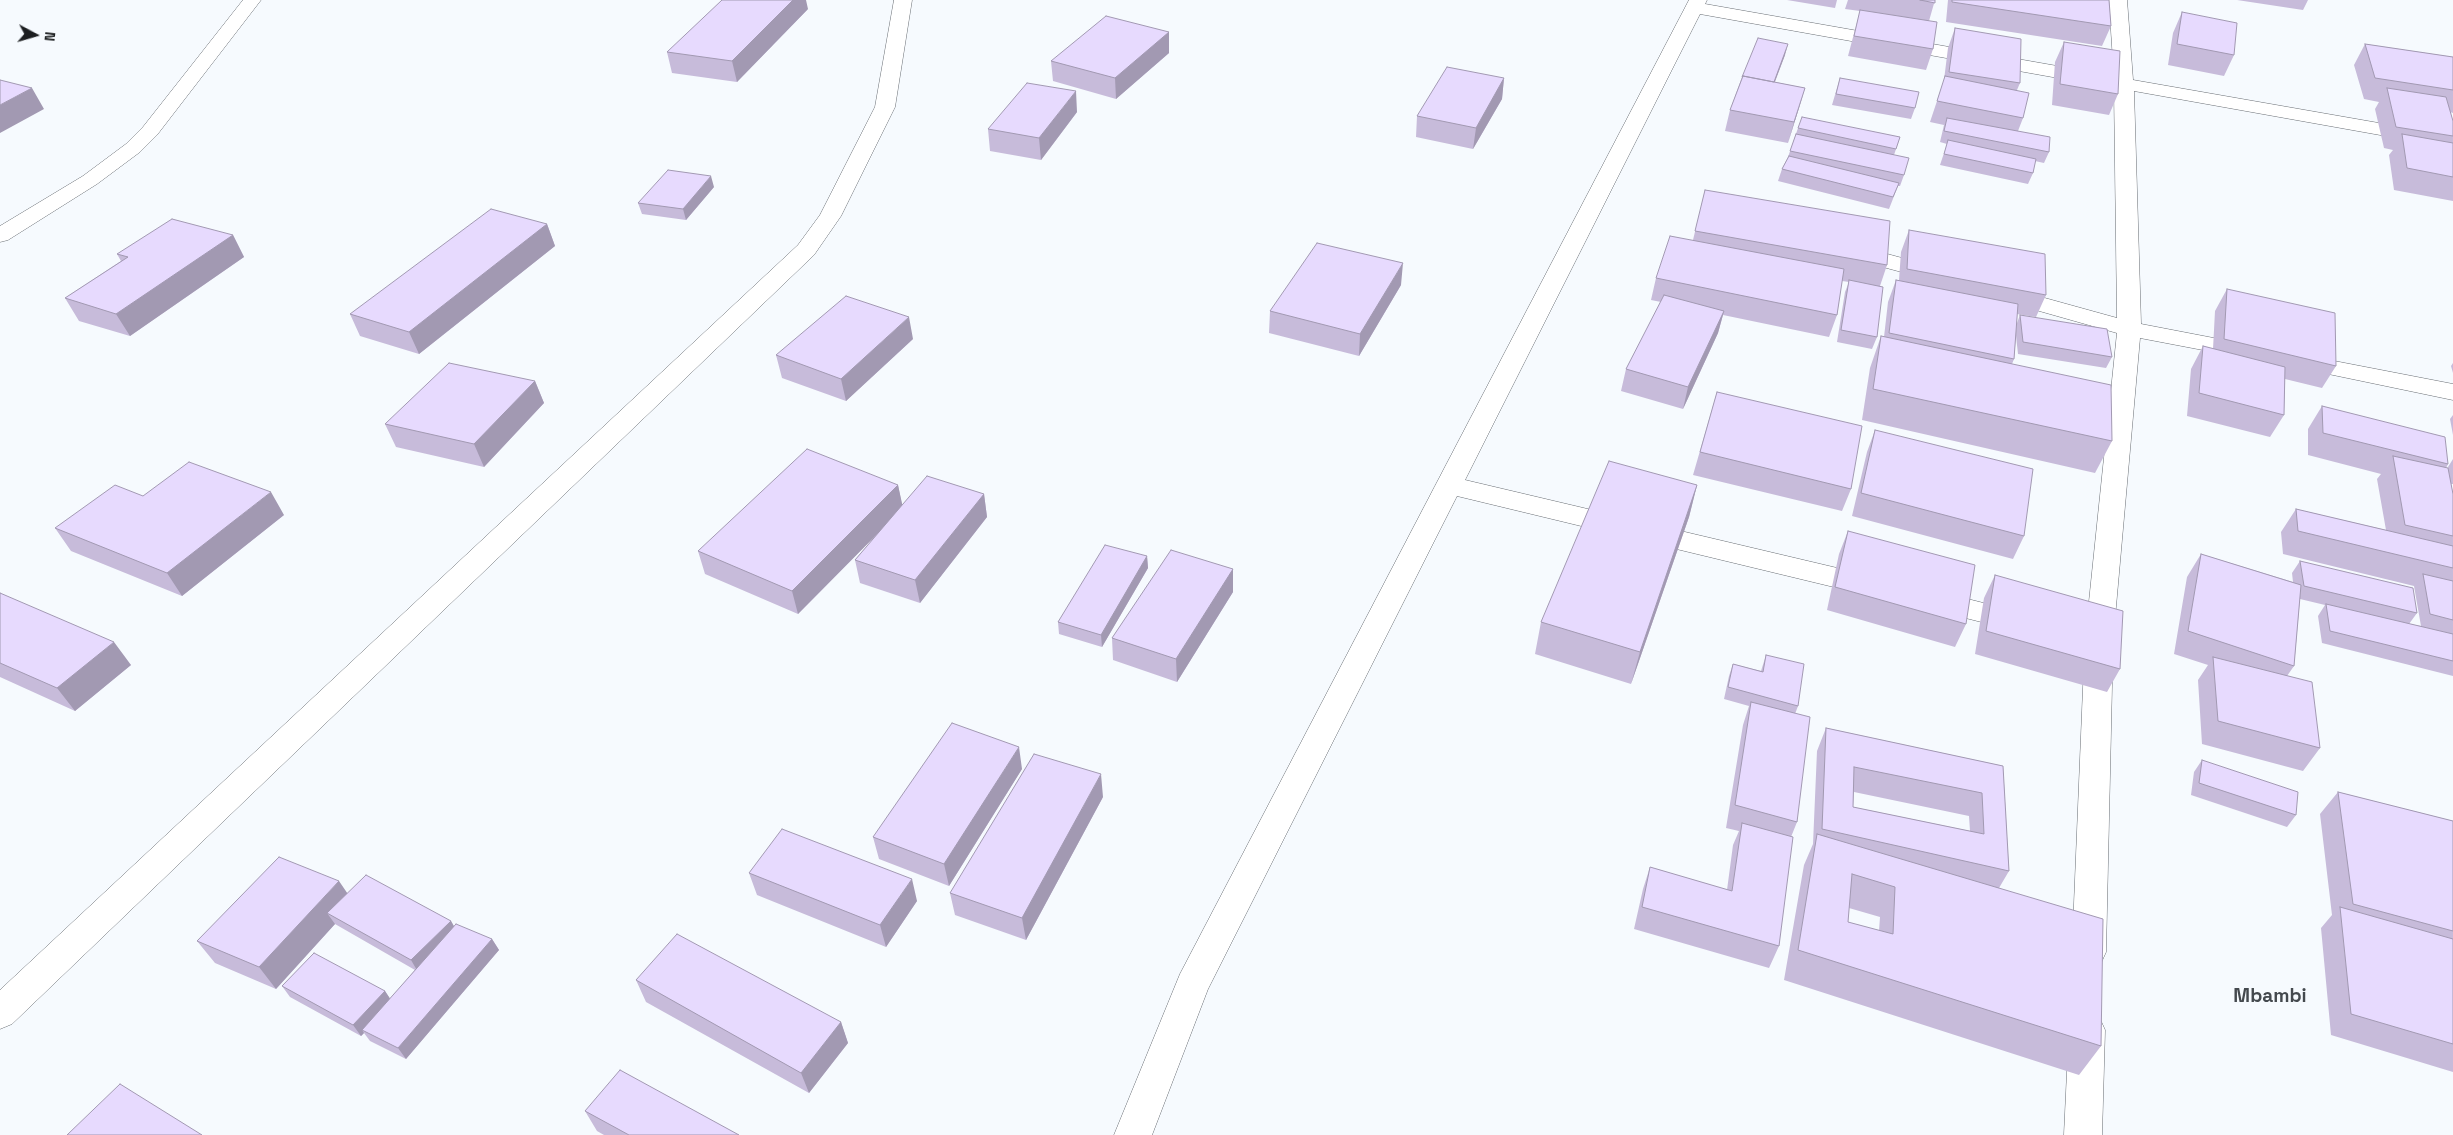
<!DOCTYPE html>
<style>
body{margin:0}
#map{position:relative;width:2453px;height:1135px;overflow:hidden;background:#f6fafe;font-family:"Space Grotesk",sans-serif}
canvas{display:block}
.north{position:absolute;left:10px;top:10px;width:50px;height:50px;-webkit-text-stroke:4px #f6fafe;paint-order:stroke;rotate:96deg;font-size:14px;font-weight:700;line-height:20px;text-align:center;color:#1c1e20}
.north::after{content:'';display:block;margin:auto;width:18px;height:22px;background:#1c1e20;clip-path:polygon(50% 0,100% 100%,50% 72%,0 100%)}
</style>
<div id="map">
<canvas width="2453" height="1135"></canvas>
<div class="north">N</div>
</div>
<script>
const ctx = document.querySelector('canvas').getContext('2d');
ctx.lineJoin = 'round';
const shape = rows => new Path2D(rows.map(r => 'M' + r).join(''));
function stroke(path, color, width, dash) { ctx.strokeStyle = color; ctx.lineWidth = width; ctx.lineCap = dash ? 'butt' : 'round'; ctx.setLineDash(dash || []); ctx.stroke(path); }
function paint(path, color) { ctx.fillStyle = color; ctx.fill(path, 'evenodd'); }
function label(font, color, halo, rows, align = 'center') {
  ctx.font = font + ' "Space Grotesk",sans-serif'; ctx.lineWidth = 4; ctx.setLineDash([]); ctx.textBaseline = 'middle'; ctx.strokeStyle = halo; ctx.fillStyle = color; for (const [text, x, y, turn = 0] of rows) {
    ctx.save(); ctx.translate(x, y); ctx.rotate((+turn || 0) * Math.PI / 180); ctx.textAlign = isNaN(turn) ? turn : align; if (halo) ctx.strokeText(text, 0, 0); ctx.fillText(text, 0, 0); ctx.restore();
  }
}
const street = shape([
 [243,0,261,0,157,135,140,152,97,184,8,240,0,242,0,226,83,176,126,144,143,127,243,0],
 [894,0,912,0,895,107,841,216,814,255,12,1024,0,1029,0,990,798,245,820,215,875,107,894,0],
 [1689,0,1707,0,1705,4,2114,76,2109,0,2127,0,2133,80,2453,136,2453,148,2134,91,2141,324,2250,345,2258,347,2262,352,2258,357,2250,359,2140,338,2113,640,2106,952,2101,963,2089,967,2077,963,2072,952,2085,640,2117,333,1997,299,1994,294,1997,289,2005,287,2117,318,2114,88,1700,14,1465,480,1871,576,1881,579,1885,586,1881,593,1871,596,1457,496,1208,989,1152,1135,1114,1135,1180,974,1689,0],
 [1876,251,1943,269,1946,274,1943,279,1935,281,1868,263,1865,258,1868,253,1876,251],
 [2298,354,2453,384,2453,400,2290,366,2286,361,2290,356,2298,354],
 [1932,590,2027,614,2031,621,2027,628,2017,631,1922,607,1918,600,1922,593,1932,590],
 [2087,1014,2100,1019,2105,1030,2102,1135,2064,1135,2069,1030,2074,1019,2087,1014]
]);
stroke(street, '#696e74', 1);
paint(street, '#fff');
paint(shape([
 [1787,0,1837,0,1835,8],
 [1848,0,1935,0,1929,21,1933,49,1926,70,1848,56,1860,11,1845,9],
 [1948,0,2109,0,2111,26,2102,46,1946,22],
 [2237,0,2308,0,2303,10],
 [808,9,737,82,672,73,667,52],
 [2182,12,2234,55,2224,76,2168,65,2173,33],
 [1955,28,2020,83,2017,90,2023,118,2018,131,2049,152,2044,163,2035,161,2033,173,2028,184,1940,165,1947,144,1940,142,1944,125,1930,122,1944,80,1948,48],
 [1169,32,1169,53,1116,99,1053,81,1051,61],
 [2064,42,2118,94,2109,115,2052,105,2055,62],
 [2365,44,2453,57,2453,113,2450,112,2453,121,2453,201,2394,190,2389,155,2393,150,2384,148,2375,109,2379,102,2364,99,2354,65],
 [1785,55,1775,82,1805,88,1788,143,1725,131,1730,110,1742,77],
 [1504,78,1502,99,1473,149,1416,137,1417,116],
 [1840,78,1915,108,1911,119,1832,105],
 [1077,112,1041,160,990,151,988,129],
 [1798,128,1900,137,1894,155,1904,175,1900,186,1898,186,1889,209,1778,181,1782,169,1788,157],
 [714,187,686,220,642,214,638,203],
 [1705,190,1887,265,1880,286,1877,337,1872,349,1837,342,1845,292,1849,282,1842,281,1837,315,1829,337,1723,315,1718,333,1683,409,1621,391,1626,369,1661,302,1651,300,1656,278,1693,240],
 [547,224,555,246,419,354,360,336,350,314],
 [1909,230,2046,295,2036,317,2017,314,2017,323,2020,315,2112,357,2106,368,2018,354,2016,336,2014,359,2012,364,2112,441,2095,473,1862,420,1870,368,1881,336,1884,337,1888,302,1896,280,1899,280,1901,252],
 [233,235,244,257,130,336,79,321,65,298,121,261,117,254],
 [1401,285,1359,356,1269,333,1270,311],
 [2227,289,2336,366,2322,388,2285,379,2284,415,2270,437,2187,416,2191,369,2203,346,2213,349,2215,311],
 [913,339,846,401,782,378,776,355],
 [2453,363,2453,373,2451,366],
 [535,381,544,403,484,467,396,447,385,424],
 [1717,392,1851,489,1842,511,1693,475],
 [2322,406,2448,464,2446,468,2448,470,2448,467,2453,459,2453,484,2451,484,2453,493,2453,676,2322,643,2318,616,2325,605,2300,599,2294,666,2287,676,2320,748,2303,771,2202,744,2198,680,2208,665,2174,654,2187,577,2201,554,2293,582,2292,573,2300,561,2417,613,2409,624,2421,626,2414,586,2283,554,2281,532,2296,509,2386,530,2377,479,2381,474,2308,455,2308,429],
 [2453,415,2453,435,2450,419],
 [1875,430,2024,536,2013,559,1852,516,1867,452],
 [898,485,902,505,984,494,987,517,920,603,860,583,855,560,877,534,798,614,705,574,698,551],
 [1697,485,1689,517,1631,684,1535,654,1541,622],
 [284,515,182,596,71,551,55,528],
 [1848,531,1966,624,1955,647,1827,610,1839,554],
 [1147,556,1148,568,1102,647,1059,634,1058,622],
 [1233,569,1233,592,1177,682,1113,660,1112,638],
 [1995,575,2120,669,2107,692,1975,654,1984,598],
 [0,593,131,665,75,711,0,677],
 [1766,655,1798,706,1795,714,1797,822,1791,837,1779,946,1769,968,1634,929,1643,889,1650,867,1727,890,1733,845,1739,831,1726,828,1743,725,1749,706,1724,699,1729,676,1733,664,1761,671],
 [1826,728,2003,766,2009,871,1999,888,2101,1046,2079,1075,1784,980,1804,865,1813,844,1817,751],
 [1854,792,1969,816,1970,831,1853,807],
 [1849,908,1880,917,1879,931,1848,922],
 [2202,760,2296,815,2287,827,2191,795,2194,772],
 [1022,769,949,886,879,859,873,837],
 [2338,792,2453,821,2453,1072,2331,1035,2321,928,2332,915,2320,814],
 [1103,797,1026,940,955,915,950,893],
 [749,873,917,901,886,947,757,895],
 [347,893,451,921,454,927,492,939,499,950,406,1059,370,1041,364,1033,361,1036,290,997,282,986,385,991,390,999,415,970,335,924,276,989,215,963,197,941],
 [636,980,841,1022,848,1043,809,1093,646,1002],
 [585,1111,739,1135,604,1135,597,1131]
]), '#c7bbda');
paint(shape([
 [793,0,806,0,808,9,737,82,732,61],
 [1169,32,1169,53,1116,99,1115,78],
 [1788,44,1785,55,1770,94,1773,83],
 [1504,78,1502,99,1473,149,1476,128],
 [32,88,44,109,0,133,0,105],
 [1805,88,1799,108,1788,143,1794,122],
 [1076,91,1077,112,1041,160,1039,138],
 [711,176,714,187,686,220,683,209],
 [547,224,555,246,419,354,409,332],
 [233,235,244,257,130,336,116,314],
 [1403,263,1401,285,1359,356,1360,334],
 [1724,311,1718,333,1683,409,1688,387],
 [909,317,913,339,846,401,841,379],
 [535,381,544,403,484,467,474,444],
 [898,485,903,508,798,614,792,591],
 [1697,485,1689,517,1631,684,1640,652],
 [271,492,284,515,182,596,167,573],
 [984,494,987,517,920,603,915,580],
 [1147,556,1148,568,1102,647,1101,635],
 [1233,569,1233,592,1177,682,1176,659],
 [114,642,131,665,75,711,57,688],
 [1019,747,1022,769,949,886,944,864],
 [1101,774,1103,797,1026,940,1022,918],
 [912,879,917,901,886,947,880,925],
 [339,881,354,903,327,913,335,924,276,989,259,967],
 [451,921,458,933,418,972,411,960],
 [492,939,499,950,406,1059,398,1048],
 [385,991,393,1003,362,1030,364,1033,361,1036,353,1025],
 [841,1022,848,1043,809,1093,801,1073]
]), '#a299b2');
const building = shape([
 [722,0,793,0,732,61,667,52,722,0],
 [1920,0,1935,0,1935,3,1920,0],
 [1952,0,2109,0,2111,26,1952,2,1952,0],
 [1860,10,1937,22,1933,49,1854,36,1860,10],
 [2182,12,2237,23,2234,55,2177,44,2182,12],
 [1106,16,1169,32,1115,78,1051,61,1106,16],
 [1955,28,2021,39,2020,83,1949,72,1955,28],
 [1758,38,1788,44,1774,82,1743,76,1742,77,1758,38],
 [2064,42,2120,51,2118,94,2060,84,2064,42],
 [2365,44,2453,57,2453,90,2375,78,2365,44],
 [1447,67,1504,78,1476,128,1417,116,1447,67],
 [1743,76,1805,88,1794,122,1730,110,1743,76],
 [1945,76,2029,93,2023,118,1937,101,1945,76],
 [1840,78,1919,92,1915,108,1836,94,1840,78],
 [0,80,32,88,0,105,0,80],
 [1027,83,1076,91,1039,138,988,129,1027,83],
 [2387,88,2446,97,2453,121,2453,136,2396,127,2387,88],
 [1802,117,1900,137,1896,149,1798,128,1802,117],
 [1947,118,2050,137,2049,152,1944,131,1947,118],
 [1796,134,1909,158,1904,175,1790,151,1796,134],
 [2402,134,2453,143,2453,177,2407,168,2402,134],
 [1948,140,2036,159,2033,173,1944,154,1948,140],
 [1789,156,1899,183,1893,197,1782,169,1789,156],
 [668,170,711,176,683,209,638,203,668,170],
 [1705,190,1890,221,1887,265,1695,231,1705,190],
 [491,209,547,224,409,332,350,314,491,209],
 [172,219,233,235,116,314,65,298,128,257,117,254,172,219],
 [1909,230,2045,254,2046,295,1907,269,1909,230],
 [1670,236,1844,269,1837,315,1656,278,1670,236],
 [1317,243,1403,263,1360,334,1270,311,1317,243],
 [1849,280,1883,287,1877,337,1841,330,1849,280],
 [1896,280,2018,304,2014,359,1889,333,1896,280],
 [2227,289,2335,313,2336,366,2224,339,2227,289],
 [1664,295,1724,311,1688,387,1626,369,1664,295],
 [846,296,909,317,841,379,776,355,846,296],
 [2020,315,2107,329,2112,357,2023,342,2020,315],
 [1881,336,2111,385,2112,441,1873,389,1881,336],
 [2203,346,2285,367,2284,415,2199,393,2203,346],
 [449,363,535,381,474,444,385,424,449,363],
 [1717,392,1862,426,1851,489,1700,452,1717,392],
 [2322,406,2445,437,2448,464,2323,433,2322,406],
 [1875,430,2033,469,2024,536,1861,493,1875,430],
 [807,449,898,485,792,591,698,551,807,449],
 [2393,456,2448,468,2453,494,2453,536,2405,525,2393,456],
 [1609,461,1697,485,1640,652,1541,622,1609,461],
 [189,462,271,492,167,573,55,528,115,485,143,496,189,462],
 [927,476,984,494,915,580,855,560,927,476],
 [2296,509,2453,546,2453,568,2298,531,2296,509],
 [1848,531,1975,565,1966,624,1835,587,1848,531],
 [1105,545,1147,556,1101,635,1058,622,1105,545],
 [1171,550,1233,569,1176,659,1112,638,1171,550],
 [2201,554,2301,585,2294,666,2188,631,2201,554],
 [2300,561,2413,588,2417,613,2304,586,2300,561],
 [2423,574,2453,581,2453,620,2430,614,2423,574],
 [1995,575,2123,611,2120,669,1986,631,1995,575],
 [0,593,114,642,57,688,0,663,0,593],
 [2326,604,2453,634,2453,661,2330,631,2326,604],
 [1766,655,1804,664,1798,706,1728,687,1733,664,1763,672,1766,655],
 [2213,657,2312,682,2320,748,2218,721,2213,657],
 [1751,702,1810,717,1797,822,1735,805,1751,702],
 [952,723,1019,747,944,864,873,837,952,723],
 [1826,728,2003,766,2009,871,1822,829,1826,728],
 [1854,767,1982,793,1984,834,1853,807,1854,767],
 [1034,754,1101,774,1022,918,950,893,1034,754],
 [2202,760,2298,792,2296,815,2199,783,2202,760],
 [2338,792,2453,821,2453,931,2353,904,2338,792],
 [1742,823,1793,837,1779,946,1642,907,1650,867,1732,891,1742,823],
 [782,829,912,879,880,925,749,873,782,829],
 [1817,834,2103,919,2101,1046,1798,950,1817,834],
 [1852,874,1895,887,1893,934,1848,922,1852,874],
 [279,857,339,881,259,967,197,941,279,857],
 [366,875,451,921,411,960,327,913,366,875],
 [2340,907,2453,939,2453,1044,2351,1014,2340,907],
 [456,924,492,939,398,1048,362,1030,456,924],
 [677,934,841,1022,801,1073,636,980,677,934],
 [314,953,385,991,353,1025,282,986,314,953],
 [620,1070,739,1135,629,1135,585,1111,620,1070],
 [120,1084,202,1135,67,1135,120,1084]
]);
paint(building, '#e7dafe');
stroke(building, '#a299b2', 1);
label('bold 19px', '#44494e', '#f6fafe', [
 ["Mbambi",2270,997]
]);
</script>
